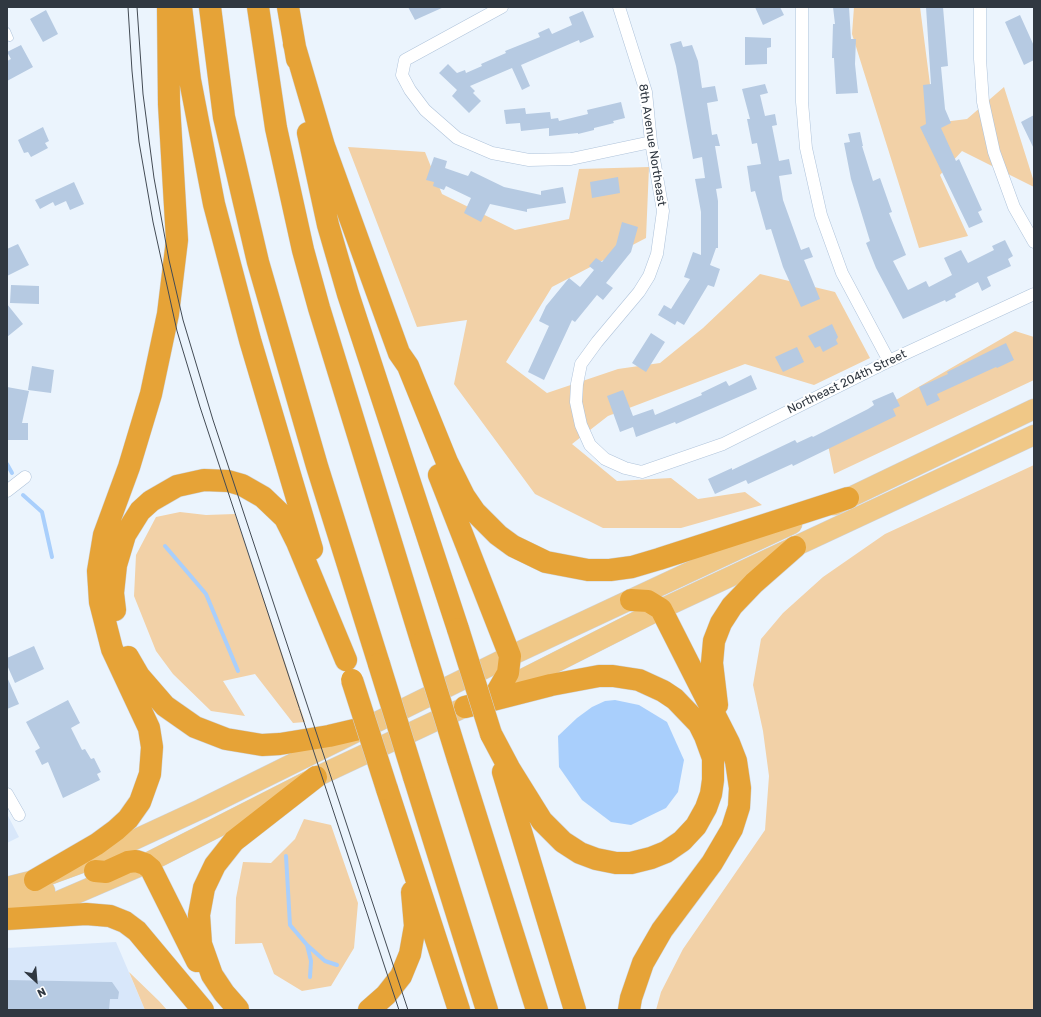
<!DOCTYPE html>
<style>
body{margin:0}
#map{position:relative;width:1041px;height:1017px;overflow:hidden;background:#ebf4fd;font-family:Rubik,sans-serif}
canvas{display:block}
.frame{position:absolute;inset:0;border:8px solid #303841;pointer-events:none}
.north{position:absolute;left:16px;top:961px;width:40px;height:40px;-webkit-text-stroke:3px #fff;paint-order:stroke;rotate:154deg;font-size:11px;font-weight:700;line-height:16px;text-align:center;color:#303841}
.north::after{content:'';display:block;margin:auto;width:14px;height:18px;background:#303841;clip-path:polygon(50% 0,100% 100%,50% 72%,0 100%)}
</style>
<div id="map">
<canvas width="1041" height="1017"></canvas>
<div class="frame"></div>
<div class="north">N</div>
</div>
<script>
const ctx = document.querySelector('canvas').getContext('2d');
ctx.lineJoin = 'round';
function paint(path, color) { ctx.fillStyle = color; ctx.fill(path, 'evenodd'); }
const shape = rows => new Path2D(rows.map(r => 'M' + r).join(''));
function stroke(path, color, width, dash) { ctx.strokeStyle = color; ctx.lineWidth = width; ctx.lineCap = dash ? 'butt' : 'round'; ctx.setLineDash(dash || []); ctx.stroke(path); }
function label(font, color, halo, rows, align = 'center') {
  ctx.font = font + ' Rubik,sans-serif'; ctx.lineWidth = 4; ctx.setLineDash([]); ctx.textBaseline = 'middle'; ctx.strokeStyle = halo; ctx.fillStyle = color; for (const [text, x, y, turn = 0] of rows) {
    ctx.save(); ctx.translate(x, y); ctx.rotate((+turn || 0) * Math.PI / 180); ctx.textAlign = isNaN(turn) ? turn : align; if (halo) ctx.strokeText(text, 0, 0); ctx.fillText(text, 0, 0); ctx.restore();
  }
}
paint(shape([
 [7,814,19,837,7,843],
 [116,942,145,1010,7,1010,7,948]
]), '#d8e7fa');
paint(shape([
 [854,7,920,7,935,123,967,119,1004,87,1034,182,1034,187,962,151,940,175,968,236,919,248,852,34],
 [348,147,425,152,442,194,515,230,569,219,579,169,649,167,646,238,552,287,506,362,547,393,618,369,660,363,703,328,760,274,835,292,870,358,814,385,745,364,608,416,572,444,617,481,671,478,698,499,745,492,762,505,681,528,603,528,535,494,454,384,467,320,417,327],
 [1015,331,1034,337,1034,380,834,474,827,440],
 [1034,465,1034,1010,656,1010,661,992,683,949,765,830,769,776,763,731,753,685,761,639,783,613,823,577,885,534],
 [180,512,206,515,235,514,305,722,293,723,255,674,223,681,245,716,211,711,173,674,156,651,134,596,136,555,156,517],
 [304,819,331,825,358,903,354,948,331,986,302,991,274,974,262,943,235,944,236,898,243,862,271,863,295,839],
 [129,972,159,1001,167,1010,145,1010]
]), '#f2d1a7');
paint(shape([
 [615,700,639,705,667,722,684,760,678,792,666,808,631,825,611,822,582,800,559,767,558,736,577,718,592,707,605,701]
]), '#a9cffc');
stroke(shape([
 [7,464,12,473],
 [23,495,42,512,52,557],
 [165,546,206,594,238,671],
 [286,856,290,925,307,945,325,961,337,965],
 [307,945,311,961,310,977]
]), '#a9cffc', 4);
paint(shape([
 [408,7,444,7,415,20],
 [755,7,780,7,784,15,763,25],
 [833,7,849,7,851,39,856,39,855,64,858,93,836,94,834,58,832,58,833,24,835,24],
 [926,7,943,7,948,66,941,67,945,109,951,123,941,128,956,161,959,159,982,210,978,212,983,222,969,228,920,127,926,124,923,85,931,84],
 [46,10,58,34,43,42,30,19],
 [583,11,594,37,580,43,579,40,521,65,530,86,522,90,512,68,470,86,475,91,473,93,481,101,469,113,452,96,457,90,439,73,448,64,457,73,465,70,466,73,482,66,481,64,506,53,505,51,540,37,538,33,549,28,552,34,572,25,569,17],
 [1020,15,1034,46,1034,60,1024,65,1005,22],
 [745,37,771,38,771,47,767,48,767,64,745,65],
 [681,41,683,47,692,45,698,61,702,88,715,86,718,101,707,103,712,135,717,134,720,146,715,146,722,188,716,189,718,201,718,248,716,248,710,265,720,269,714,287,708,285,684,325,677,321,675,325,658,315,664,305,671,309,690,279,684,277,693,252,701,255,701,212,695,179,705,178,702,157,693,159,676,66,670,44],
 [21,45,33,67,7,81,7,61,11,59,7,52],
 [765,84,768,93,760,95,765,116,775,114,777,125,772,126,779,161,789,159,792,174,779,176,783,200,801,250,809,247,813,257,804,260,820,299,801,307,783,267,771,229,766,230,755,191,751,192,747,166,761,164,757,143,752,144,747,119,750,119,742,89],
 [621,102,625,118,613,121,614,123,594,128,594,130,578,134,578,133,549,136,549,128,521,131,520,123,506,124,504,110,525,108,526,114,550,112,551,119,558,118,559,121,588,114,587,110],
 [1034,115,1034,149,1021,122],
 [43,127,49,141,45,143,48,148,31,157,28,152,24,153,18,140],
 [860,132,863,146,862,146,873,181,880,178,892,212,889,213,906,255,893,261,908,290,926,281,929,287,952,275,944,258,961,250,968,263,994,250,992,246,1005,240,1013,256,1008,259,1011,266,987,277,991,286,982,291,978,282,955,294,956,297,946,302,945,300,903,319,876,268,866,243,870,241,851,179,844,143,850,142,848,134],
 [434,157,447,161,445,168,468,176,471,171,504,187,541,195,541,191,563,187,566,203,527,209,527,212,490,204,481,222,464,213,471,198,446,186,444,190,433,186,434,182,426,180],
 [618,177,620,193,592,198,590,182],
 [74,182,84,204,70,210,66,201,55,206,53,202,40,209,35,200],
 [622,222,638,227,631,252,606,283,613,288,603,300,597,295,575,322,572,320,544,380,528,372,549,326,539,321,546,306,569,278,580,287,594,270,589,266,596,258,602,262,616,245],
 [18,244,29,265,7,276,7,249],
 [11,285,39,286,39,304,10,303],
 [7,304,23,324,7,337],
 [832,324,838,337,836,340,838,344,823,352,820,346,815,348,808,336],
 [651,333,665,342,646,372,632,363],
 [1006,343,1014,360,997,368,996,367,937,394,940,400,927,406,919,387,948,374,947,372],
 [797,347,804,362,783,372,775,357],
 [32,366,54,370,51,393,28,390],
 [751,375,757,389,676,424,675,422,636,437,633,427,620,432,607,396,623,390,633,416,653,409,655,415,702,395,701,393,726,381,729,386],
 [7,387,29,391,22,423,28,423,28,440,7,440],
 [893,392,900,406,893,409,896,416,793,466,792,464,748,484,746,480,715,494,708,479,732,468,732,470,795,440,797,443,812,436,813,437,868,409,874,405,872,401],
 [34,646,44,669,15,683,7,665,7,658],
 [7,677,19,704,7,709],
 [68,700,80,723,71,728,82,750,85,749,91,759,94,758,101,772,97,774,100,780,63,798,48,762,42,765,35,751,40,748,26,722],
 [7,980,112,982,119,992,118,999,110,999,109,1010,7,1010]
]), '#b6cae2');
const lane = shape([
 [7,31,10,38]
]);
const street = shape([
 [502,7,405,60,402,75,410,90,425,110,457,138,492,153,529,160,571,159,651,142],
 [619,7,646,92,651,142,663,211,657,254,649,276,639,292,597,342,581,364,577,384,576,402,581,425,590,445,605,459,625,468,642,472,723,444,889,361,1034,294],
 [802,7,802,102,806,148,821,215,842,273,889,361],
 [980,7,980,59,983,102,994,152,1014,207,1034,242],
 [7,491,25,477],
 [7,794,19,815]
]);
const primary = shape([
 [834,505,1034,409],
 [7,887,35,880,95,858,201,809,510,656,792,524],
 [7,901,45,891],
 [18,914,59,901,145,864,316,777,497,692,661,609,1034,435]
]);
const highway = shape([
 [181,7,190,80,214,204,250,340,312,549],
 [210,7,224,117,258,262,317,466,379,664],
 [258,7,276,128,303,250,319,308,422,643],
 [288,7,297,59],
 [294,44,324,146,399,353,408,366,447,462,464,496,475,512,498,535,513,546,546,562,588,570,610,570,632,567,659,559,848,498],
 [308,133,328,225,348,294,458,629],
 [439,475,510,656,508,673,497,692],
 [115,610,113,593,116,565,125,535,140,511,151,501,177,486,204,480,228,481,242,485,263,497,285,518,297,542,346,660],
 [128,657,139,676,165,706,195,727,226,739,262,745,280,744,329,736,363,728],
 [717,705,712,663,714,641,721,623,732,606,754,583,795,547],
 [465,707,551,685,599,676,613,676,639,680,663,691,675,699,699,724,705,736,713,758,713,780,711,794,706,808,696,826,682,841,666,852,651,858,631,863,616,863,596,859,580,853,563,842,542,821,509,768,491,734],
 [458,759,537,1010],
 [503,772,575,1010],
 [414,777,487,1010],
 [387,789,459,1010],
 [95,871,106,872,128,862,136,861,145,864,151,869,197,961],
 [35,880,97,844,116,830,128,819,140,802,150,774,152,747,149,728,112,649,100,602,98,571,104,535,129,467,151,394,168,314,177,240,169,104,168,7],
 [7,919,86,914,110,916,125,922,137,931,203,1010],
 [238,1009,224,993,212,975,201,944,199,915,204,888,215,865,234,841,316,777],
 [369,1010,386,995,401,976,410,954,415,926,412,892],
 [629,1010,631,998,643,963,662,930,712,863,732,829,739,807,740,788,736,761,729,743,661,609,648,601,631,600]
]);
stroke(lane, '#afc3da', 7);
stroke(street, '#afc3da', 13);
stroke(primary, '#d1d3d5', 21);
stroke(highway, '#d1d3d5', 23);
stroke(lane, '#fff', 6);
stroke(street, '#fff', 12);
stroke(primary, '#f0c887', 20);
stroke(highway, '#e6a337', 22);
stroke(shape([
 [128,7,132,71,139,142,153,222,177,331,200,407,399,1010],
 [137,7,143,94,154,178,169,260,183,320,213,420,408,1010]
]), '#434b54', 1);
const highwayBridge = shape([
 [458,629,491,734],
 [422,643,458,759],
 [379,664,414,777],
 [352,680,387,789]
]);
stroke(highwayBridge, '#d1d3d5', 23, []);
stroke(highwayBridge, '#e6a337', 22);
label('12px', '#303841', '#fff', [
 ["8th Avenue Northeast",652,145,81],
 ["Northeast 204th Street",847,382,-26]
]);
</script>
